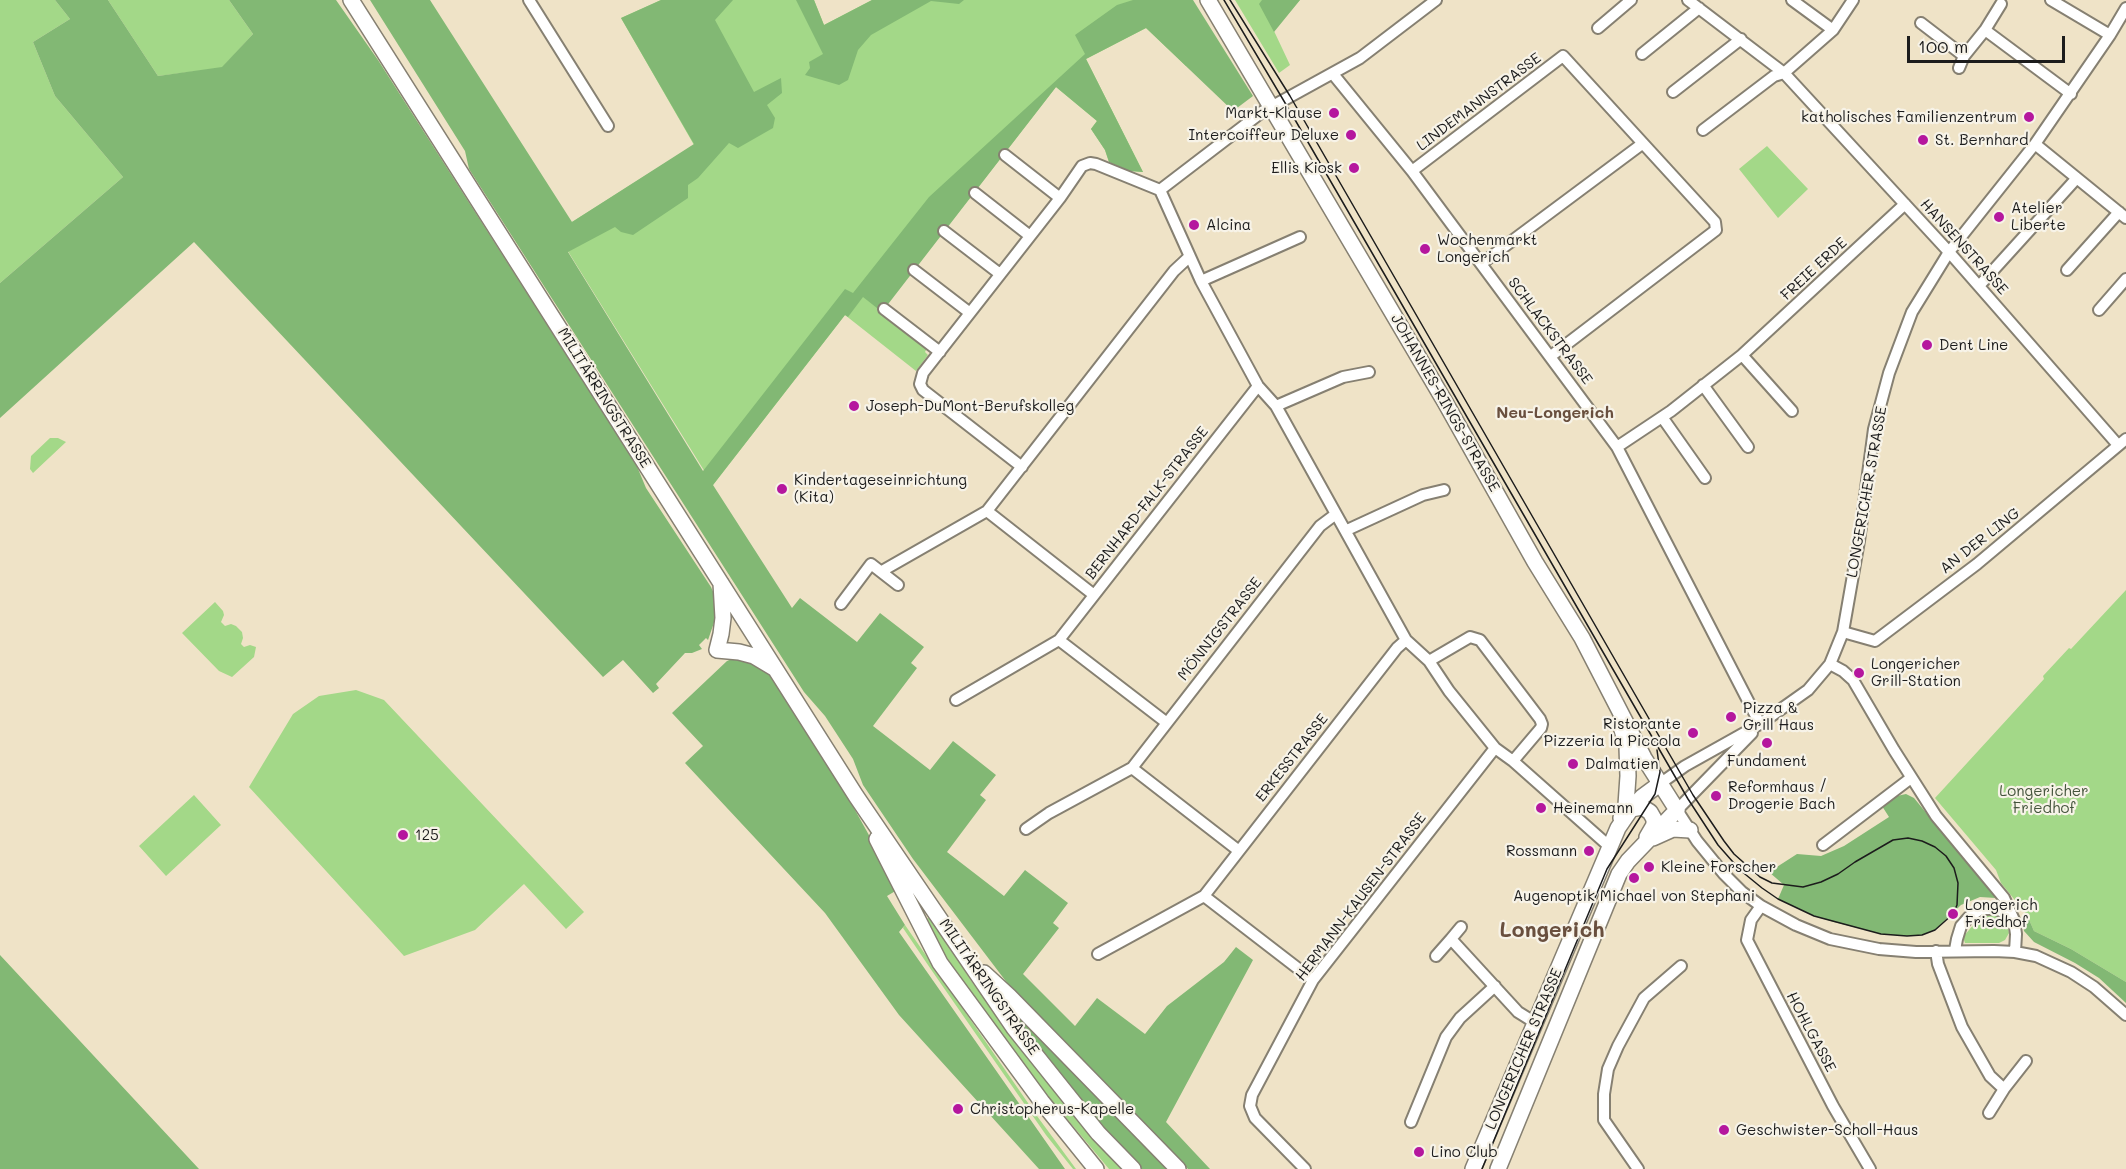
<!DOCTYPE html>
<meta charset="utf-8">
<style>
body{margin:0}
#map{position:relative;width:2126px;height:1169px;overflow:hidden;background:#efe3c7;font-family:Mali,sans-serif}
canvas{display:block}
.scale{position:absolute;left:1907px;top:36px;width:158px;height:27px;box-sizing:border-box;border:3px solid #1c1c1c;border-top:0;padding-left:8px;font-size:18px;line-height:21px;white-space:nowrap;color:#1c1c1c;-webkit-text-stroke:4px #f7f3e8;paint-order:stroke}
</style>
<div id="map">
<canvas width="2126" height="1169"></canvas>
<div class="scale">100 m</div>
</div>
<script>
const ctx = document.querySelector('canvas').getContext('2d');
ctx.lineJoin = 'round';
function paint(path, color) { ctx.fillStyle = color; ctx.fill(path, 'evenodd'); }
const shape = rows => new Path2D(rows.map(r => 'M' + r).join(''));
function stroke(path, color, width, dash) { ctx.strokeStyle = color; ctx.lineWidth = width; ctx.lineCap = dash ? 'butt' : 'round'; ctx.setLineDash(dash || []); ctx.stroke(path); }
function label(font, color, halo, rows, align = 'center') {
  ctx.font = font + ' Mali,sans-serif'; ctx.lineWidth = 4.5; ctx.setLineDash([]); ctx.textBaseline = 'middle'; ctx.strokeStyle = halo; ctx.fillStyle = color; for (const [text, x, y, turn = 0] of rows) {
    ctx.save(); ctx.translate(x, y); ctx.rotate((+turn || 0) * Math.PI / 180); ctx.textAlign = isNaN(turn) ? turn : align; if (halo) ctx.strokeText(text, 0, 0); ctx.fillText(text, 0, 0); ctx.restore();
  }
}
paint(shape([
 [0,0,55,0,70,19,33,42,55,96,123,177,0,283],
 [108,0,229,0,253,34,222,68,158,76],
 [661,0,814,0,824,25,872,0,1193,0,1186,66,1146,28,1086,59,1143,172,1130,171,1109,162,1105,150,1091,129,1097,121,1056,87,881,312,927,348,925,352,928,355,916,371,845,315,713,485,556,232,694,145,621,18],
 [1235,0,1300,0,1274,31,1290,65,1279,73],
 [1767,146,1808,189,1778,218,1739,169],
 [50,438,58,438,66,442,33,473,30,469,31,456],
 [2126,590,2126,982,2071,949,2034,931,2027,915,2001,883,1996,870,1935,798,2044,679,2043,676,2069,648,2071,649],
 [215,602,223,611,224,615,221,622,225,626,231,624,236,626,242,632,243,638,241,644,244,647,250,645,256,647,254,657,232,677,219,671,182,633],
 [356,690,384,700,584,912,566,929,524,884,475,930,404,956,249,787,293,714,319,696],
 [194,795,221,825,166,876,139,846],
 [1990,915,1999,916,2007,923,2009,933,2005,940,1999,943,1965,943,1963,937,1975,923,1982,918],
 [929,916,972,982,992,1009,1025,1052,1123,1169,1109,1169,1042,1089,986,1016,941,949,926,921],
 [905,925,1037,1116,1076,1169,1073,1169,1046,1135,930,968,903,928]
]), '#a3d888');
paint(shape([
 [55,0,108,0,158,76,222,67,253,34,229,0,336,0,378,60,636,464,646,488,711,587,715,596,717,614,708,640,706,638,699,645,702,649,692,653,685,653,656,684,659,688,653,693,623,660,603,677,194,242,0,418,0,283,123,177,55,96,33,42,70,19],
 [370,0,430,0,572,222,694,144,621,18,661,0,733,0,715,20,754,92,781,78,782,93,767,105,775,118,773,128,738,148,729,143,698,178,688,185,688,198,633,235,621,232,615,227,568,252,703,471,845,289,853,293,929,197,1085,54,1075,35,1117,5,1133,0,1193,0,1253,96,1233,111,1146,28,1086,59,1143,172,1130,171,1109,162,1105,150,1091,129,1097,121,1056,87,882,312,863,297,848,317,845,315,713,485,792,608,800,598,857,642,880,613,924,647,911,663,917,668,873,726,930,770,953,741,996,775,980,795,986,800,947,852,1004,896,1025,870,1068,903,1053,923,1059,928,1023,974,1075,1026,1097,998,1145,1034,1167,1006,1224,962,1236,947,1253,960,1166,1122,1210,1169,1188,1169,1011,988,913,859,863,785,853,759,825,716,804,692,469,169,465,151],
 [796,0,814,0,824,25,872,0,964,0,959,4,931,1,871,35,858,50,848,80,839,85,805,75,810,68,809,62,823,54],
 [1262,0,1300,0,1274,32,1259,4],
 [742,655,768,671,845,792,880,855,897,890,887,896,905,925,899,932,1065,1169,1039,1169,899,1015,825,913,685,763,703,746,672,713,727,661],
 [1906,794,1914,798,1996,898,1980,897,1961,905,1935,930,1922,935,1907,936,1881,934,1834,922,1814,916,1778,899,1784,885,1769,872,1797,854,1821,856,1844,846,1889,817,1882,806,1897,796],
 [2027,915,2034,931,2071,949,2126,982,2126,1003,2099,978,2075,963,2034,942,2024,931,2023,922],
 [0,955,199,1169,0,1169],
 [1004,1001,1134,1134,1167,1169,1142,1169,1140,1167,1105,1130,1028,1035]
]), '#82b874');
const street = shape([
 [529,0,608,126],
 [1688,0,1784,73,1949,252,2118,445],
 [1792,0,1833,30],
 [2051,0,2110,35],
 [1921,23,1964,56,1985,30,2071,94],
 [1598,28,1631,0],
 [1985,30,2001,4],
 [1642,54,1699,8],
 [1959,68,1964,56],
 [1333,74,1412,171,1617,447,1760,724],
 [1673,92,1741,39],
 [1703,130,1774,76,1784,73,1833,30,1853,0],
 [2035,144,2126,218],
 [1005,155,1060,198],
 [1412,171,1563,56,1715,222,1716,230,1551,356],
 [1160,190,1201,281,1258,386,1276,406,1406,640,1429,661,1449,691,1495,748,1513,761,1610,847],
 [1160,190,1262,112,1360,58,1436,0],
 [975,193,1030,236],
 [944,231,1000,274],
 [1481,264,1642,144],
 [914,270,970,313],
 [2067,270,2119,212],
 [1201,281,1300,237],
 [1979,286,2076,179],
 [884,309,940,352],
 [2099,310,2126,279],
 [1742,355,1792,411],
 [1703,385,1748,447],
 [1276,406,1343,377,1369,372],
 [1662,417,1705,478],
 [1617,447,1671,411,1742,355,1905,204],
 [1022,467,923,390,920,384,923,373,1060,198,1082,166,1090,163,1096,164,1160,190],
 [1347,530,1423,495,1444,490],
 [882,571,987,511],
 [1094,595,987,511,1174,271,1189,257],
 [841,604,871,564,898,585],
 [1843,632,1875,641,1977,564,2126,439],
 [1429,661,1470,637,1480,640,1540,719,1542,724,1541,728,1513,761],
 [1830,664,1843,671,1853,680,1894,750,1936,816,2004,898,2014,920,2016,934,2015,952],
 [956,700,1059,640],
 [1167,723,1059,640,1258,386],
 [1752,733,1677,810,1697,841,1724,874,1742,892,1761,906,1796,925,1830,939,1879,949,1916,952,1994,951,2015,952,2036,956,2071,972,2094,987,2126,1015],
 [1661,783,1685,766,1760,724,1808,690,1830,664,1843,632,1859,541,1874,429,1889,373,1912,312,1949,252,2035,144,2110,35,2126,8],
 [1026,829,1049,813,1132,768],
 [1823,845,1911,778],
 [1239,851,1132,768,1320,526,1336,514],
 [1204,896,1313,980],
 [1761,906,1751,920,1747,940,1833,1106,1870,1169],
 [1451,939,1461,927],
 [1955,950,1957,939,1961,926,1969,917,1981,909,1996,909,2006,913,2013,919],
 [1936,951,1938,964,1962,1027,1990,1076,2004,1089,1989,1113],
 [1098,954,1204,896,1397,648,1406,640],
 [1436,956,1451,939,1518,1012,1534,1022],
 [2004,1089,2026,1061],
 [1411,1122,1446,1037,1460,1018,1495,986],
 [1305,1169,1255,1118,1250,1106,1252,1095,1313,980,1495,748],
 [1638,1169,1604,1120,1604,1094,1608,1069,1618,1046,1644,998,1681,966]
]);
const secondary = shape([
 [351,0,856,796,1014,1028,1098,1133,1133,1169],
 [1208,0,1445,402,1535,562,1582,638,1644,758,1677,810,1628,861,1619,874,1498,1169],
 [721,583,723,618,721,634,717,650,739,652,754,656,774,668],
 [1631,809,1642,807,1650,812,1654,819,1654,825,1647,837],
 [1621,818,1626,805,1628,776,1627,747,1622,730],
 [1653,838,1673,829,1690,830],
 [877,839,940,963,1042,1102,1096,1169],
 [984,973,1009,996,1178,1169],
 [1473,1169,1618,828,1631,809,1642,797,1661,783]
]);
stroke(street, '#868072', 14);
stroke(secondary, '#868072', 18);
stroke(street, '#fff', 10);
stroke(secondary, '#fff', 15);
stroke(shape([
 [1224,0,1294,118,1688,799,1718,845,1740,870,1762,888,1778,899,1814,916,1881,934,1907,936,1922,935,1935,930,1953,914,1957,905,1958,883,1954,868,1946,856,1935,847,1922,841,1908,838,1893,840,1855,862,1838,874,1821,882,1803,887,1772,883,1760,877,1734,854,1724,841,1693,795,1290,96,1230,0],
 [1482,1169,1607,869,1655,794,1660,772,1657,750]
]), '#1c1c1c', 1.5);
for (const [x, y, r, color] of [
 [1334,113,6,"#b5179e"],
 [2029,117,6,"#b5179e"],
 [1351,135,6,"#b5179e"],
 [1923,140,6,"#b5179e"],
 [1354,168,6,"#b5179e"],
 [1999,217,6,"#b5179e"],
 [1194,225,6,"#b5179e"],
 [1425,249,6,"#b5179e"],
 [1927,345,6,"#b5179e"],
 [854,406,6,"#b5179e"],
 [782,489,6,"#b5179e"],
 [1859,673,6,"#b5179e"],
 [1731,717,6,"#b5179e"],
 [1693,733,6,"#b5179e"],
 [1767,743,6,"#b5179e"],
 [1573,764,6,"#b5179e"],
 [1716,796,6,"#b5179e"],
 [1541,808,6,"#b5179e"],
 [403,835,6,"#b5179e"],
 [1589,851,6,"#b5179e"],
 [1649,867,6,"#b5179e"],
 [1634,878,6,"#b5179e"],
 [1953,914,6,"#b5179e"],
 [958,1109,6,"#b5179e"],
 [1724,1130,6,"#b5179e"],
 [1419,1152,6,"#b5179e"]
]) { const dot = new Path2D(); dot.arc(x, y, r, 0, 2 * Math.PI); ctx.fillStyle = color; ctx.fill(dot); stroke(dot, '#f7f3e8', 2); }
label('15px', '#1c1c1c', '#f7f3e8', [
 ["LINDEMANNSTRASSE",1479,102,-37],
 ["HANSENSTRASSE",1964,247,48],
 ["FREIE ERDE",1814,269,-43],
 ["SCHLACKSTRASSE",1550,331,53],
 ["MILITÄRRINGSTRASSE",604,398,58],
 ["JOHANNES-RINGS-STRASSE",1445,403,60],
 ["LONGERICHER STRASSE",1867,492,-80],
 ["BERNHARD-FALK-STRASSE",1147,503,-52],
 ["AN DER LING",1980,541,-38],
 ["MÖNNIGSTRASSE",1220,629,-52],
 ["ERKESSTRASSE",1292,758,-52],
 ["HERMANN-KAUSEN-STRASSE",1361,897,-53],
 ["MILITÄRRINGSTRASSE",989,987,55],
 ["HOHLGASSE",1811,1032,62],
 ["LONGERICHER STRASSE",1524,1049,-67]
]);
label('15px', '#1c1c1c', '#f7f3e8', [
 ["Markt-Klause",1322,113,"right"],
 ["katholisches Familienzentrum",2017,117,"right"],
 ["Intercoiffeur Deluxe",1339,135,"right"],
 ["St. Bernhard",1935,140],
 ["Ellis Kiosk",1342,168,"right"],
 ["Atelier",2011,208],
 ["Liberte",2011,225],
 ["Alcina",1206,225],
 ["Wochenmarkt",1437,240],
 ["Longerich",1437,257],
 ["Dent Line",1939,345],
 ["Joseph-DuMont-Berufskolleg",866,406],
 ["Kindertageseinrichtung",794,480],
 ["(Kita)",794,497],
 ["Longericher",1871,664],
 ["Grill-Station",1871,681],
 ["Pizza &",1743,708],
 ["Grill Haus",1743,725],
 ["Ristorante",1681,724,"right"],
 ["Pizzeria la Piccola",1681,741,"right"],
 ["Fundament",1767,761,"center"],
 ["Dalmatien",1585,764],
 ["Reformhaus /",1728,787],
 ["Drogerie Bach",1728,804],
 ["Heinemann",1553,808],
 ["125",415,835],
 ["Rossmann",1577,851,"right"],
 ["Kleine Forscher",1661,867],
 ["Augenoptik Michael von Stephani",1634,896,"center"],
 ["Longerich",1965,905],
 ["Friedhof",1965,922],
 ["Christopherus-Kapelle",970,1109],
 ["Geschwister-Scholl-Haus",1736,1130],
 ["Lino Club",1431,1152]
], 'left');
label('15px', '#44543c', '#f7f3e8', [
 ["Longericher",2044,791],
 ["Friedhof",2044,808]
]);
label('bold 16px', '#694f3e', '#f7f3e8', [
 ["Neu-Longerich",1555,413]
]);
label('bold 21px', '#694f3e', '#f7f3e8', [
 ["Longerich",1552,931]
]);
</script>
